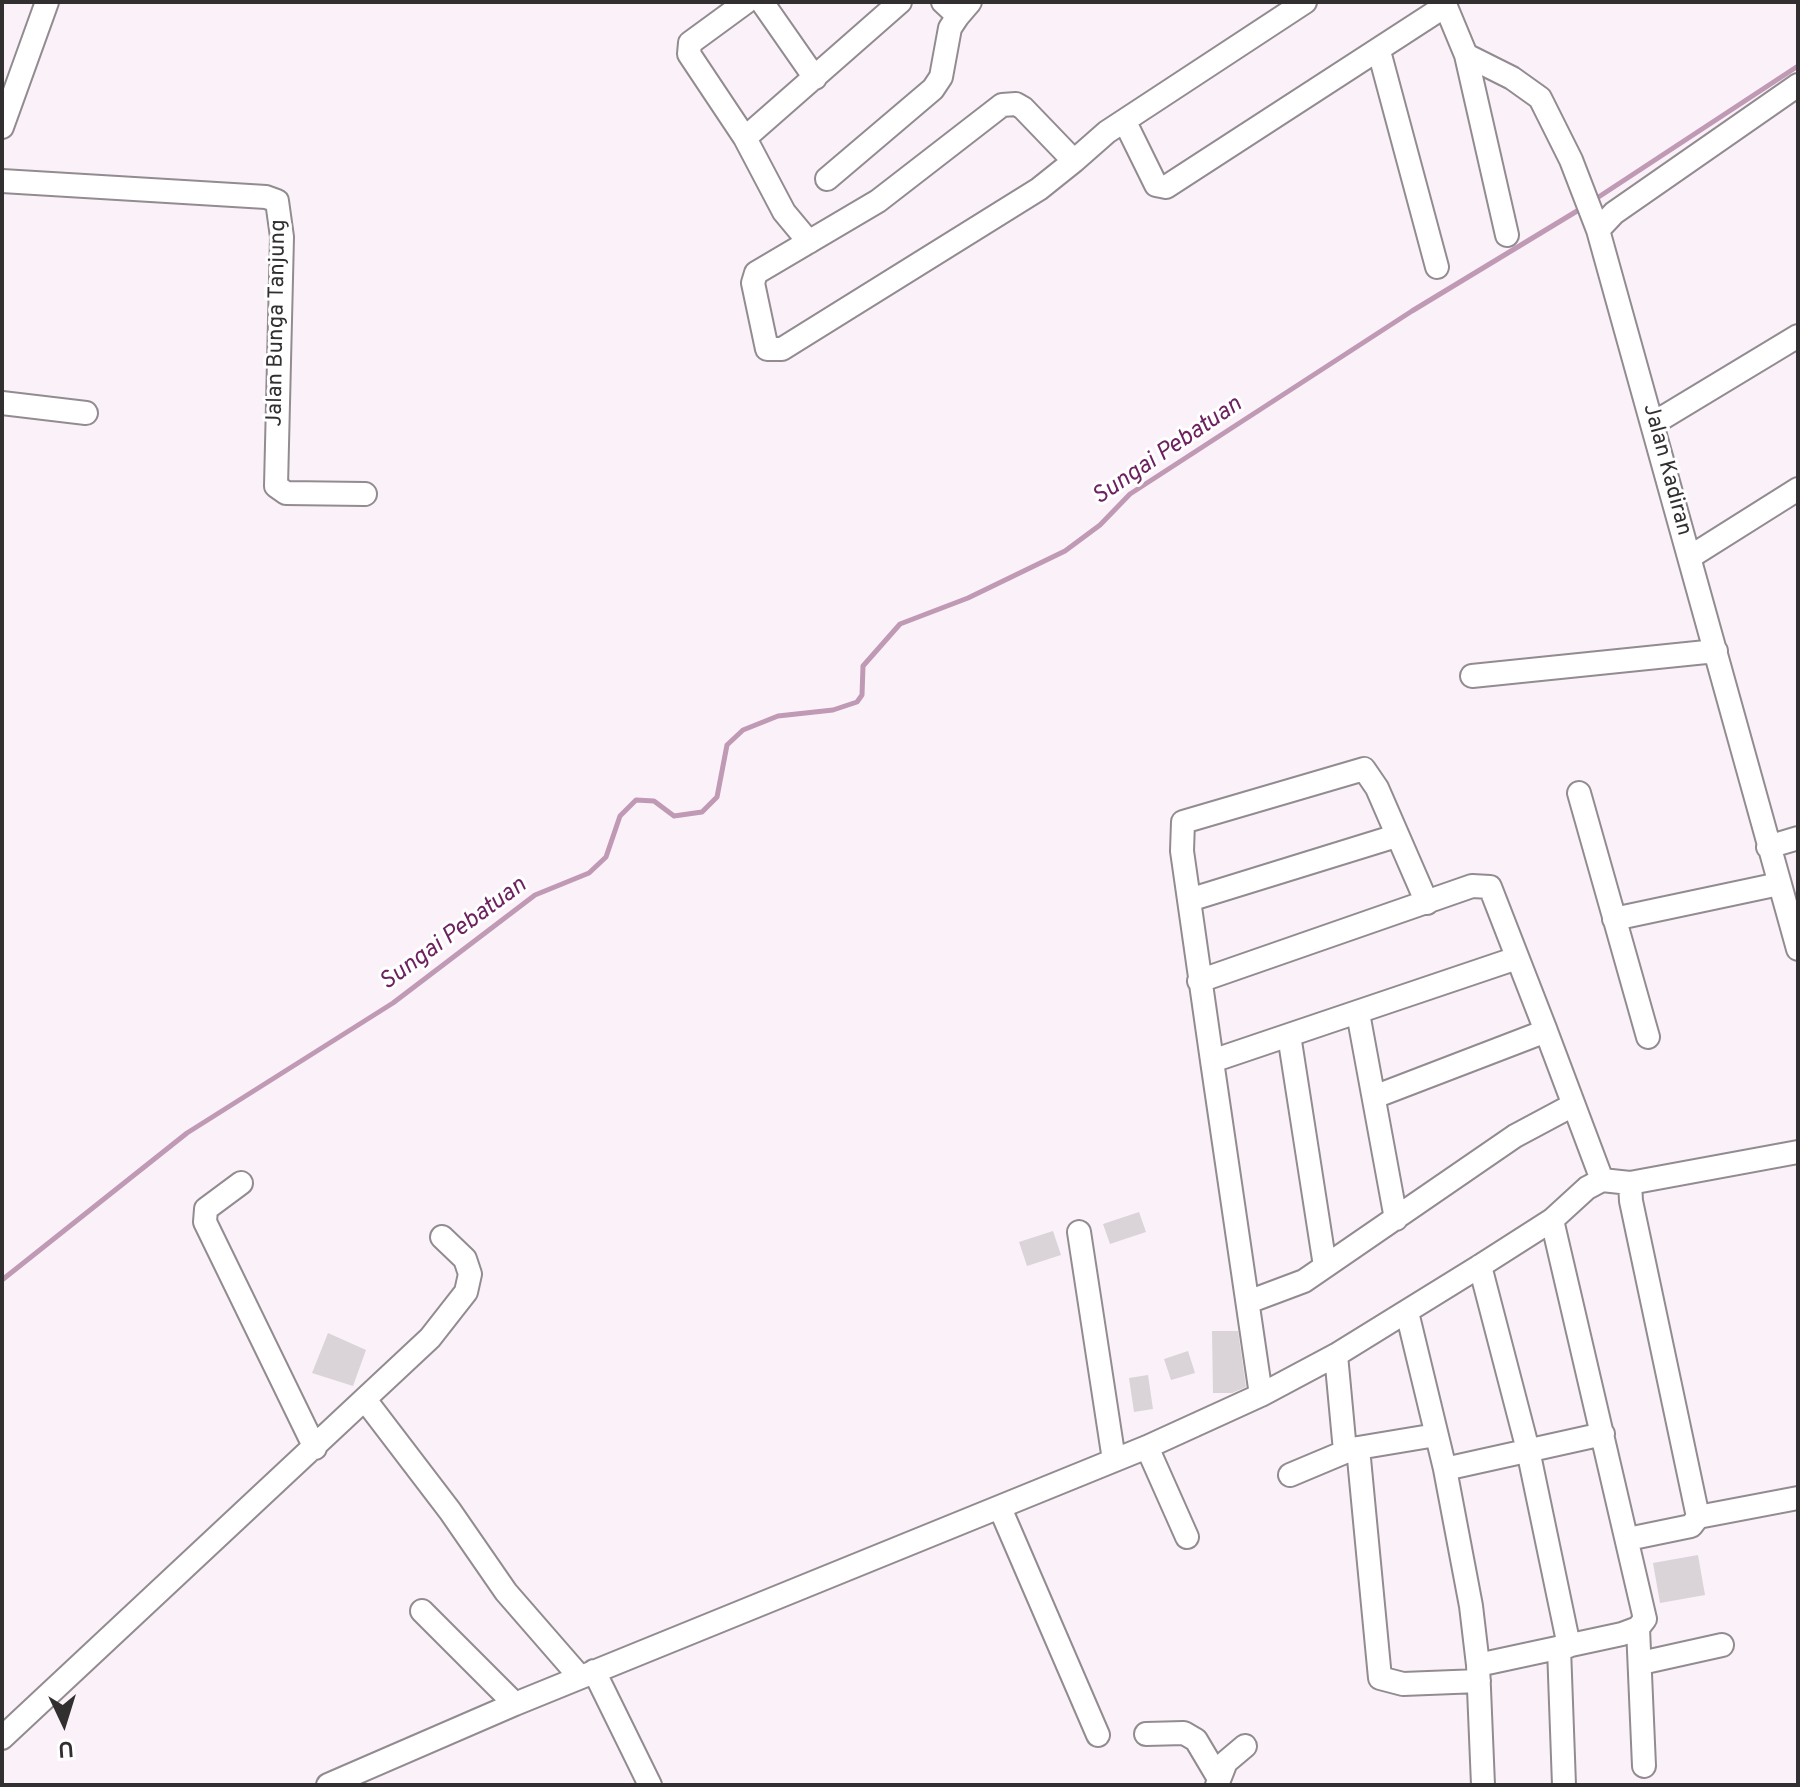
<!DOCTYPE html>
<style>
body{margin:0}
#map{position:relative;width:1800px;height:1787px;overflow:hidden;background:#faf2f8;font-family:Overpass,sans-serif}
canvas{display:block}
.frame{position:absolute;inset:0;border:4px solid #322f31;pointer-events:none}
.north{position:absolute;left:24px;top:1683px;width:80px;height:80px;-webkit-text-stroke:6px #fff;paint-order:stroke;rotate:176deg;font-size:22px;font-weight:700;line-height:32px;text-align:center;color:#322f31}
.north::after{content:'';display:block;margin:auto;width:28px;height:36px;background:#322f31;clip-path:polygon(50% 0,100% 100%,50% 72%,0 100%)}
</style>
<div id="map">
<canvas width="1800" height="1787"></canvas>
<div class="frame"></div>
<div class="north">U</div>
</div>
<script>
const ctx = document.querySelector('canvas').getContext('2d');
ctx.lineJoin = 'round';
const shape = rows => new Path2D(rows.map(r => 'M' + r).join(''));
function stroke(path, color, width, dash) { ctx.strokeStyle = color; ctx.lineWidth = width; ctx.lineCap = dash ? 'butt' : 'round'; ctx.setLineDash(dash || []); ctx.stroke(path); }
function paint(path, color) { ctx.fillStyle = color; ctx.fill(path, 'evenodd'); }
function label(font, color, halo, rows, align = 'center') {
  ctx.font = font + ' Overpass,sans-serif'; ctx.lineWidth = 6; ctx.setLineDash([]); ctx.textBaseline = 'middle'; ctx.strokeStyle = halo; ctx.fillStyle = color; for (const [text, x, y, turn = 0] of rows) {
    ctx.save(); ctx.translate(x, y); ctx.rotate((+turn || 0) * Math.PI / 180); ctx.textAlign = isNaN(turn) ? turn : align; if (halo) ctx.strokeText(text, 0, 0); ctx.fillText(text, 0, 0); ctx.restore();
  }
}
stroke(shape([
 [1594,200,1798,66],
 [2,1280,187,1133,393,1003,535,895,589,873,606,857,620,816,636,800,654,801,674,816,702,812,717,797,727,745,743,730,778,716,833,710,857,702,862,695,863,666,900,624,968,598,1065,551,1100,525,1130,494,1412,311,1582,208]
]), '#c099b5', 5);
paint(shape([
 [1139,1212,1146,1232,1110,1244,1103,1224],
 [1053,1231,1061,1255,1027,1266,1019,1242],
 [1212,1331,1238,1331,1246,1387,1232,1393,1213,1393],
 [328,1333,366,1350,353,1386,312,1373],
 [1188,1351,1195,1373,1171,1380,1164,1359],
 [1148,1375,1153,1409,1134,1412,1129,1378],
 [1698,1555,1705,1595,1660,1603,1653,1563]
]), '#dad3d8');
const minor = shape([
 [762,2,815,78],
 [943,2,958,16,970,2],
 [1444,2,1466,55,1512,78,1540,98,1571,160,1598,230,1798,949],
 [1379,51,1437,267],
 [1466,55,1507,235],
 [1125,122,1156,185,1166,187,1445,6],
 [2,127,47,2],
 [745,138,689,54,690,43,746,2],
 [1074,161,1023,108,1016,104,1002,105,878,201,756,273,753,283,767,349,782,349,1039,189,1074,161,1107,132,1305,2],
 [827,179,933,89,941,77,950,28,958,16],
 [2,181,266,197,277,201,282,237,276,486,286,493,365,494],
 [1598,230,1614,213,1798,85],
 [809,242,784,212,745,138,900,2],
 [2,403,86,413],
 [1654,423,1798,336],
 [1690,557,1798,489],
 [1472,676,1716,651],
 [1579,793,1648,1037],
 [1768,847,1798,838],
 [1189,900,1396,836],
 [1427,903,1377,788,1364,769,1183,822,1182,851,1212,1061,1517,958],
 [1614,919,1779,884],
 [1199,981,1472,886,1490,887,1546,1031,1374,1097],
 [1358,1013,1396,1219],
 [1546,1031,1602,1180],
 [1289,1035,1325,1266],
 [1212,1061,1261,1395],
 [241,1183,206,1209,205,1222,315,1448],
 [1079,1232,1114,1460],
 [1480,1266,1528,1450,1569,1646],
 [1248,1302,1304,1281,1515,1136,1573,1105],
 [1407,1312,1445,1469,1471,1606,1478,1665,1483,1785],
 [1336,1355,1345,1451],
 [366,1401,450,1511,506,1592,580,1677],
 [1147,1447,1187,1537],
 [1358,1448,1380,1678,1403,1684,1479,1681],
 [1445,1469,1603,1434],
 [1290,1475,1352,1449,1436,1435],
 [1000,1508,1098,1735],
 [1698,1517,1798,1498],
 [1628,1539,1691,1526,1698,1517,1631,1201,1630,1183],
 [422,1611,515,1704],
 [1638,1628,1644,1766],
 [1559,1648,1564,1785],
 [1641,1663,1722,1645],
 [1478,1665,1622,1634,1638,1628,1645,1619,1552,1220],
 [594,1671,650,1785],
 [1146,1734,1184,1733,1196,1740,1218,1777],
 [2,1738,430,1338,466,1292,470,1274,465,1259,442,1237],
 [328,1785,515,1704,1147,1447,1261,1395,1336,1355,1480,1266,1552,1220,1587,1188,1602,1180,1630,1183,1798,1152],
 [1217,1785,1226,1762,1245,1746]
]);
stroke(minor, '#928b90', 26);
stroke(minor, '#fff', 22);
label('22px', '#322f31', '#fff', [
 ["Jalan Bunga Tanjung",278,323,-89],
 ["Jalan Kadiran",1666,470,75]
]);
label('italic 24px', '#6d215f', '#fff', [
 ["Sungai Pebatuan",1168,452,-34],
 ["Sungai Pebatuan",454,935,-36]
]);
</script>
